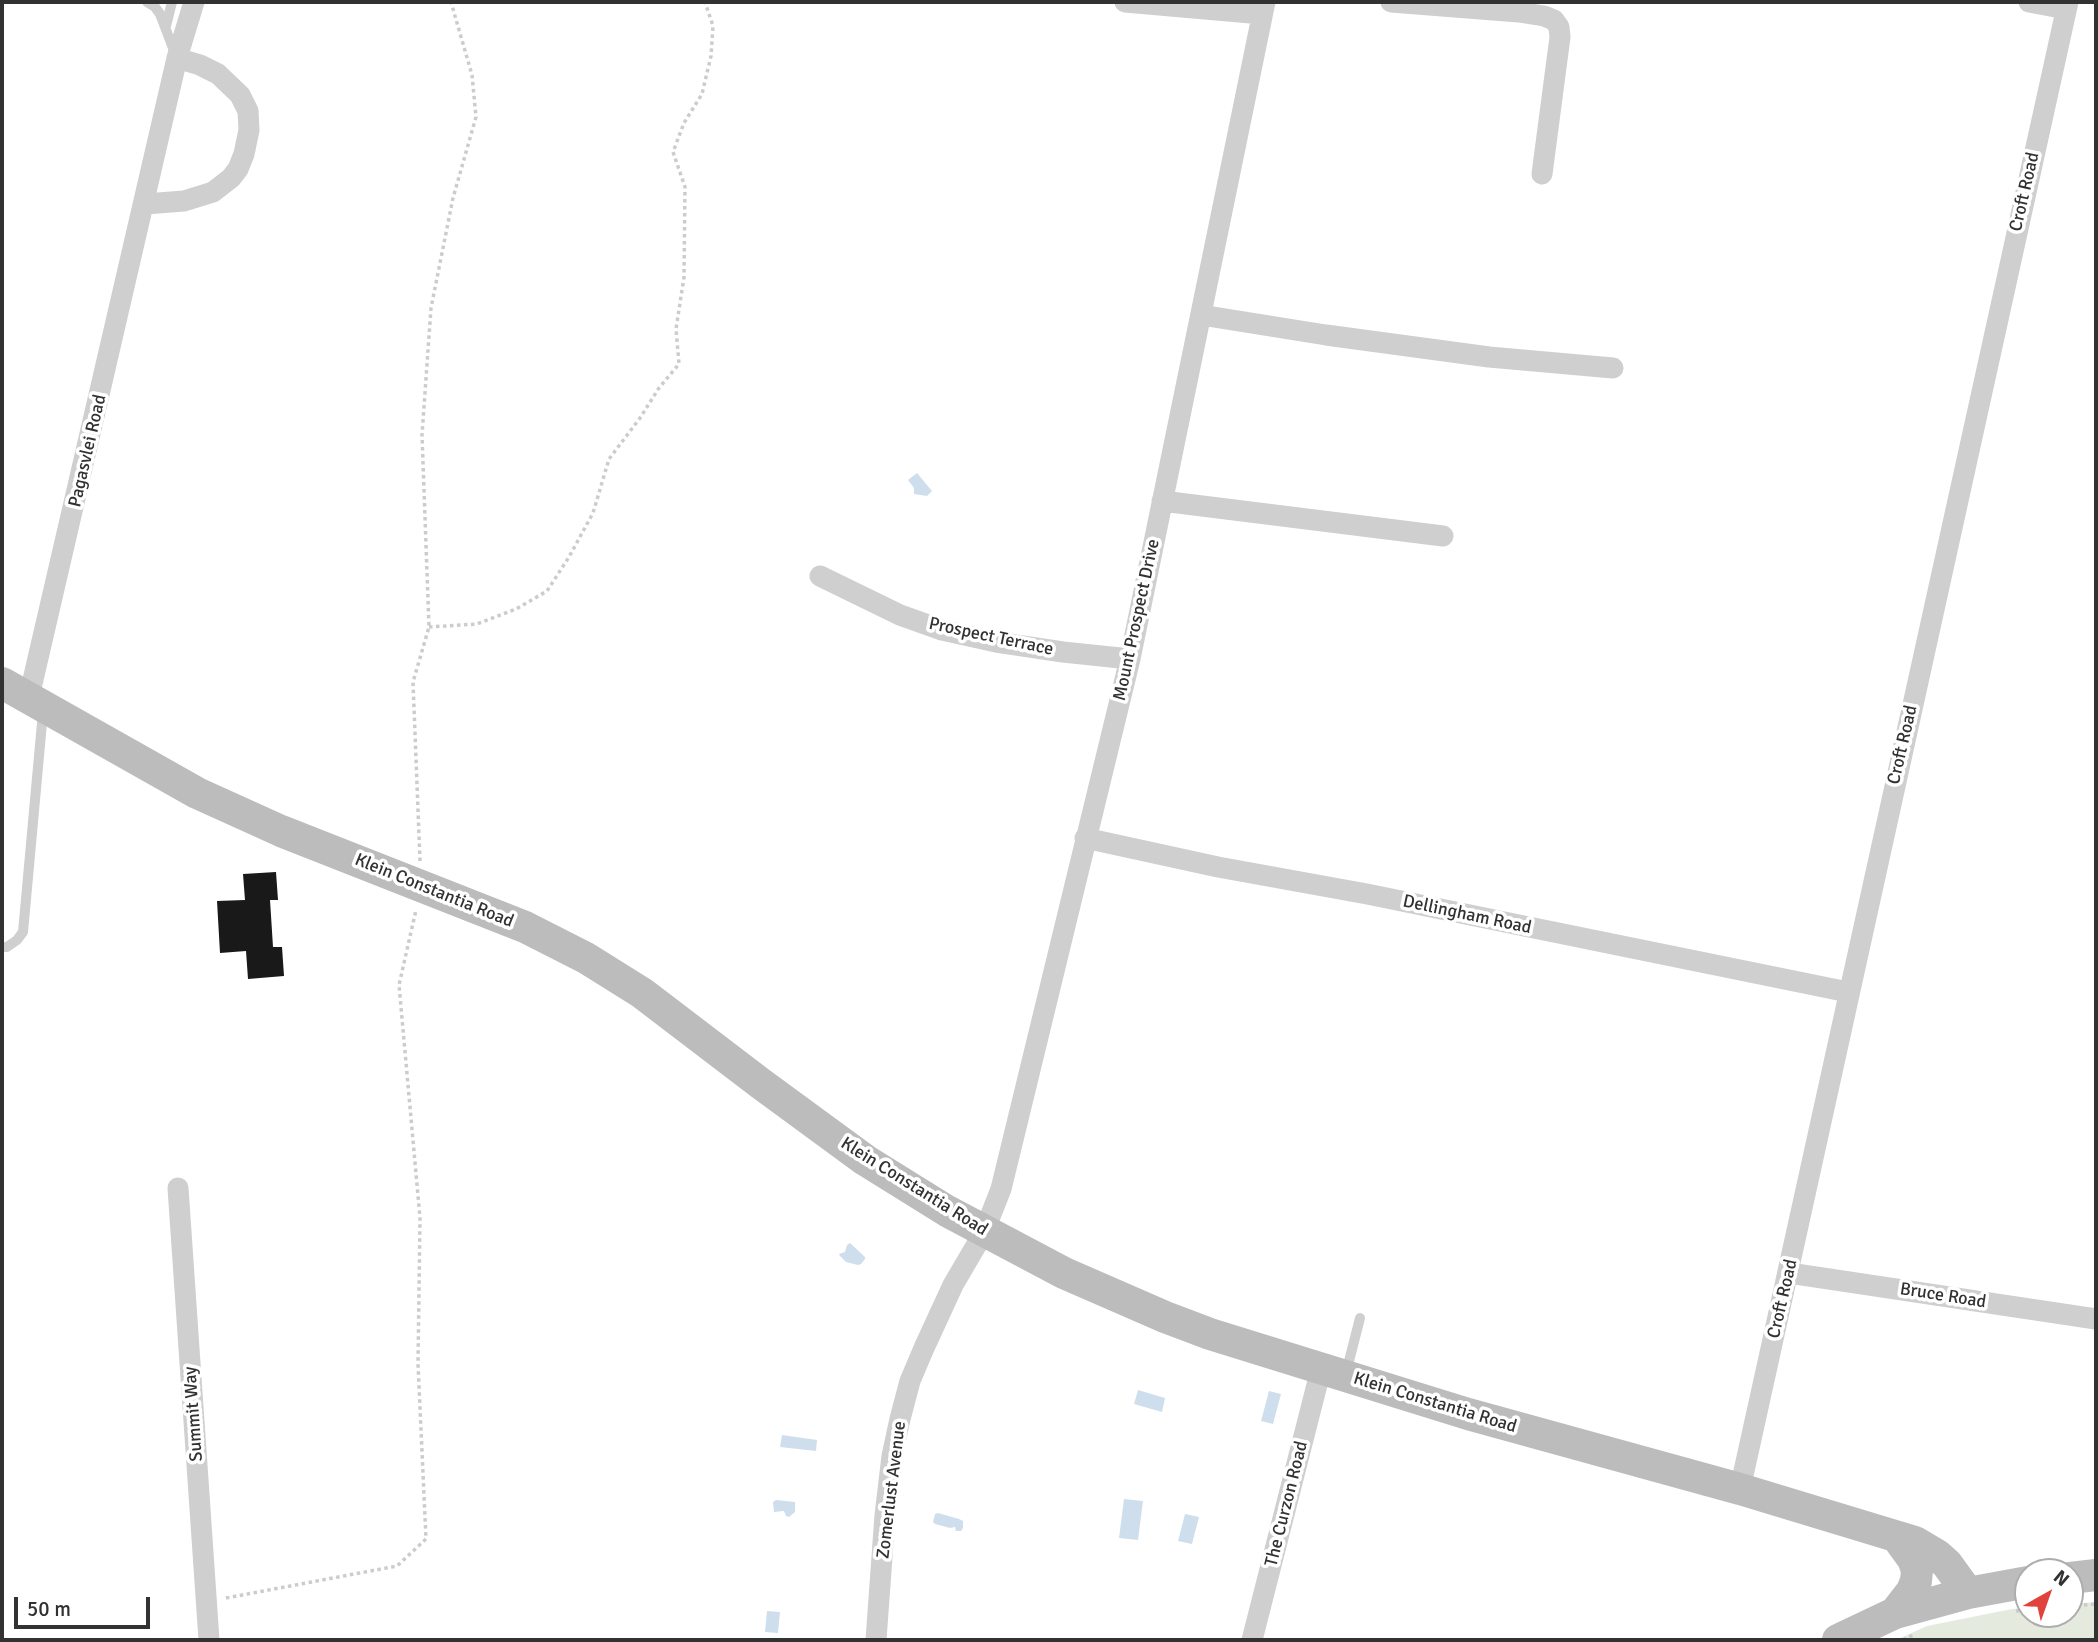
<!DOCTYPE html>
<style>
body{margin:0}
#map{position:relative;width:2098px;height:1642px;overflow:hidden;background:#fff;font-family:Signika,sans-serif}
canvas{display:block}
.frame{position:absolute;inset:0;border:4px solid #323232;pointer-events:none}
.north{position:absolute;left:2014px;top:1558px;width:70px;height:70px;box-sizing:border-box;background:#fff;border:2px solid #adadad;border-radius:50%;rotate:40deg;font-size:19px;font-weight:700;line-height:28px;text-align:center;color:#323232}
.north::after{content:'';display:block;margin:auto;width:24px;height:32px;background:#e1433c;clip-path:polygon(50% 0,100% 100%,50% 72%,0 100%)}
.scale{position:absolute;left:14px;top:1597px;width:136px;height:32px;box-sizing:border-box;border:4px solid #323232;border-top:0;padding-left:9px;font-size:21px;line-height:24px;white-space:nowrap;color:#323232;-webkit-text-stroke:5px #fff;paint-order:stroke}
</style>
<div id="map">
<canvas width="2098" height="1642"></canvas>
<div class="frame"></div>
<div class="north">N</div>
<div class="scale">50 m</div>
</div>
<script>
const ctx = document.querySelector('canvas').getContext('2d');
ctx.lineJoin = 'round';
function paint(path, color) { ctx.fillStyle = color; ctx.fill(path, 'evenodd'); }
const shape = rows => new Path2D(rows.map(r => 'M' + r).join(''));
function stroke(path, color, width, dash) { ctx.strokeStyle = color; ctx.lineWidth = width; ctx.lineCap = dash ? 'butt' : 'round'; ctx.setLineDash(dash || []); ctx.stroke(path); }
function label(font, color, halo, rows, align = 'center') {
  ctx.font = font + ' Signika,sans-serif'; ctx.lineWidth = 7; ctx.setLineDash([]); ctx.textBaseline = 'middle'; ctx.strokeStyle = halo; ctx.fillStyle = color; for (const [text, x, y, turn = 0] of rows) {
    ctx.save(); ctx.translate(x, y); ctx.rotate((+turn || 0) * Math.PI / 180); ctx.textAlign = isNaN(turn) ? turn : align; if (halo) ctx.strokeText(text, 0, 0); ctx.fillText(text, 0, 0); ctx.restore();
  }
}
paint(shape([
 [2096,1602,2096,1640,1896,1640,1927,1626,2012,1609,2028,1608,2028,1614,2070,1614,2070,1604]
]), '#e4ebde');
paint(shape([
 [917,473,932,491,927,496,914,494,914,488,908,480],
 [850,1243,865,1257,865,1259,861,1264,858,1265,846,1262,840,1256,839,1254,845,1252,847,1245],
 [1138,1390,1165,1398,1162,1412,1134,1404],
 [1269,1391,1281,1394,1273,1424,1261,1421],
 [782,1435,817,1440,816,1451,780,1447],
 [1124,1499,1143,1501,1138,1540,1119,1538],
 [776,1500,795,1502,795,1512,789,1517,786,1516,784,1511,774,1512,773,1502],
 [938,1513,959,1519,963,1521,963,1528,961,1531,956,1531,955,1527,950,1528,935,1524,933,1522,935,1514],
 [1185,1514,1199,1517,1192,1544,1178,1541],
 [767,1611,780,1612,778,1633,765,1632]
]), '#cfdeed');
paint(shape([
 [276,872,278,900,270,900,273,947,282,947,284,976,248,979,246,951,220,953,217,901,245,900,243,874]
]), '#191919');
stroke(shape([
 [429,627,477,624,516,609,547,591,569,557,593,513,609,459,640,418,659,388,679,364,676,329,684,277,685,187,673,152,684,123,702,94,711,56,713,26,705,2],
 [420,861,413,682,429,627,422,435,431,308,453,198,476,117,472,75,451,2],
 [226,1598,397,1566,426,1539,418,1364,420,1218,399,985,416,910],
 [2070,1606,2096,1604],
 [2016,1611,2028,1610],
 [1903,1640,1913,1635]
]), '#ccc', 3.5, [3.5, 3.5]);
stroke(shape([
 [147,2,155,7,160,14,176,56],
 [166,26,172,2],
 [2,947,7,947,17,940,23,932,43,712],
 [1346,1373,1360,1318]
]), '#cfcfcf', 10);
stroke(shape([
 [1125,2,1262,14],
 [1391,2,1519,12,1544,16,1554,20,1559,27,1560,37,1542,174],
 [2029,2,2066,9],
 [145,204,184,201,213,192,231,178,238,169,244,154,249,130,248,111,240,95,218,74,200,65,177,58],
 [1201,315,1326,335,1489,357,1613,368],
 [1162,501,1443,536],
 [820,576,900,615,942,630,996,642,1063,652,1130,659],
 [29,697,177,58,194,2],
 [1085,838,1218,867,1367,894,1848,992],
 [178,1188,209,1640],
 [1789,1273,2096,1319],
 [1740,1489,2068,2],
 [876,1640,885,1515,892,1456,900,1419,910,1381,924,1348,953,1285,984,1232,1001,1189,1130,659,1265,2],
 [1252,1640,1321,1369]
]), '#cfcfcf', 21);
stroke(shape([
 [2,683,197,793,281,831,525,927,586,958,642,993,760,1083,865,1160,947,1211,1064,1273,1165,1317,1210,1334,1468,1414,1740,1489,1915,1542,1937,1555,1947,1564,1968,1593],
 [2070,1578,2096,1575],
 [1895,1613,1912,1591,1916,1581,1917,1570,1913,1559,1897,1537],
 [1838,1640,1895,1613,1968,1593,2028,1582]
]), '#bcbcbc', 32);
label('18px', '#323232', '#fff', [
 ["Croft Road",2025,192,-77],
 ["Pagasvlei Road",88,451,-77],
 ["Mount Prospect Drive",1137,620,-78],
 ["Prospect Terrace",991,637,12],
 ["Croft Road",1903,745,-77],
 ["Klein Constantia Road",434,891,22],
 ["Dellingham Road",1467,915,12],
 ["Klein Constantia Road",914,1187,32],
 ["Bruce Road",1943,1296,9],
 ["Croft Road",1783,1299,-77],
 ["Klein Constantia Road",1435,1403,17],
 ["Summit Way",194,1414,-94],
 ["Zomerlust Avenue",892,1490,-83],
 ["The Curzon Road",1287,1504,-76]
]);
</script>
